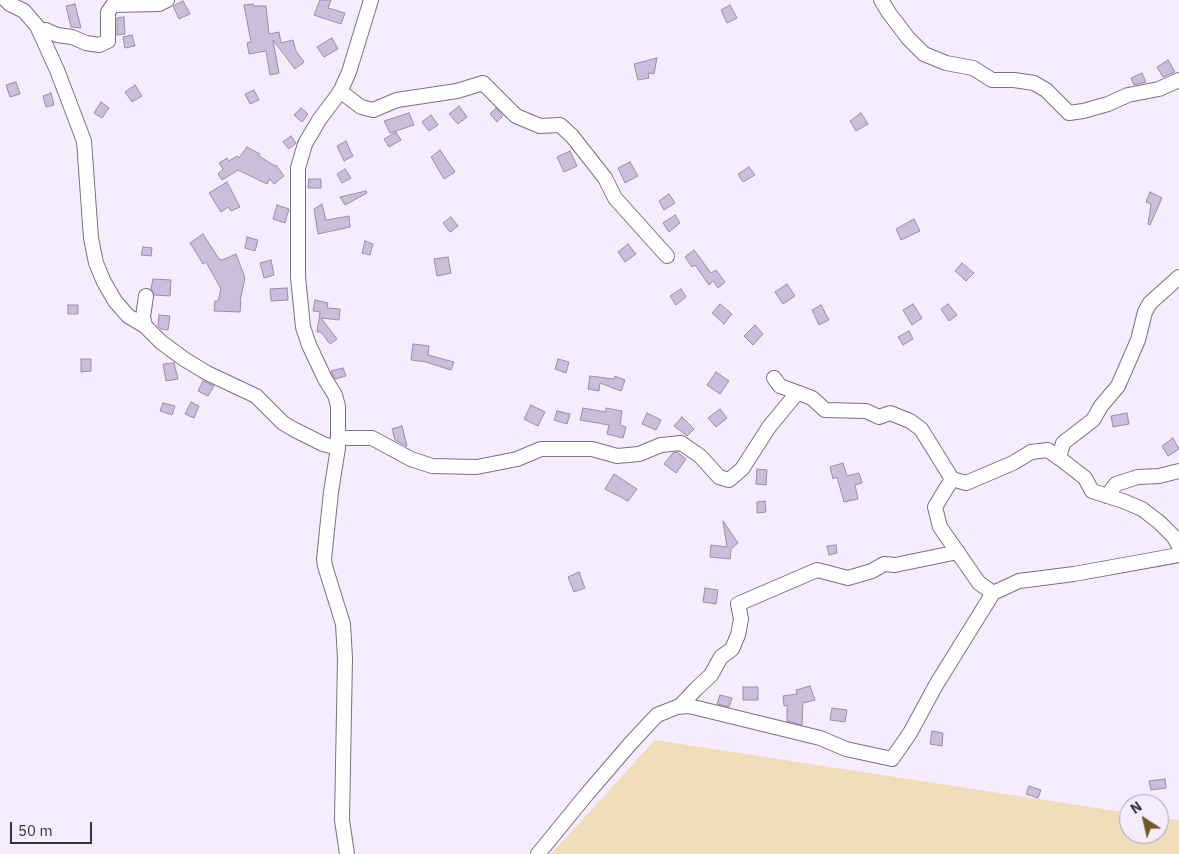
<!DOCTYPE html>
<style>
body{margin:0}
#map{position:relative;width:1179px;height:854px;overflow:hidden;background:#f5ecfe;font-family:"IBM Plex Sans",sans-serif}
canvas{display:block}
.north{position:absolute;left:1119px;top:794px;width:50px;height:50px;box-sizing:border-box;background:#f5ecfe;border:1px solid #a9a2b1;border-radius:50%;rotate:325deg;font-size:14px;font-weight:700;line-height:20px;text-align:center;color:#38323d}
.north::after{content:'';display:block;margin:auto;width:18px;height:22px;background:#715829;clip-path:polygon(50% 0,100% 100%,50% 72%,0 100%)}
.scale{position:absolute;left:10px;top:822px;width:82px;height:22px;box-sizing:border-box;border:2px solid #38323d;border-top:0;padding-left:6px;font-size:15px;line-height:18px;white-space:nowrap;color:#38323d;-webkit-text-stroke:4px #f5ecfe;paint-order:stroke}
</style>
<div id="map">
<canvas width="1179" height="854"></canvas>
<div class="north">N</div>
<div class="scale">50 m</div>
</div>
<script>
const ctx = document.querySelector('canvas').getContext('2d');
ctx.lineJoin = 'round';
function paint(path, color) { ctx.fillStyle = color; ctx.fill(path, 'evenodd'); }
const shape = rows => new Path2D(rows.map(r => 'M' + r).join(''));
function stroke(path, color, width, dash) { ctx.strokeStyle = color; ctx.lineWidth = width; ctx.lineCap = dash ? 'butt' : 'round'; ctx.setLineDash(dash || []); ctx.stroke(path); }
paint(shape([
 [655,740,1129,813,1129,834,1159,834,1159,817,1179,820,1179,854,551,854]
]), '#f0ddba');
const building = shape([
 [320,0,331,0,328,8,345,13,341,24,314,15,320,0],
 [183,1,190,14,179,19,173,6,183,1],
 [75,4,81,28,71,27,66,6,75,4],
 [253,4,253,6,266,6,269,34,279,32,281,43,293,40,296,51,304,62,295,69,273,40,279,73,270,75,266,51,249,54,247,43,251,42,244,5,253,4],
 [730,5,737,18,727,23,721,10,730,5],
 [124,17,125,34,117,35,117,18,124,17],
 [132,35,135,46,125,48,123,37,132,35],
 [332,38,338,49,324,57,317,47,332,38],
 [657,58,654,74,648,73,649,78,638,80,634,64,657,58],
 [1168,60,1175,72,1163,77,1157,67,1168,60],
 [1142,73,1146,82,1134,85,1131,78,1142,73],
 [16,82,20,94,10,97,6,85,16,82],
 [135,85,142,96,132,102,125,92,135,85],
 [254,90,259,100,250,104,245,94,254,90],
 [51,93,54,105,46,107,43,96,51,93],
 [101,102,109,108,102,118,94,113,101,102],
 [459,106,467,117,458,124,449,114,459,106],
 [301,108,308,114,302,122,294,115,301,108],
 [496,108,503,116,497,122,490,114,496,108],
 [409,113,414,125,390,133,384,121,409,113],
 [861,113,868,124,856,131,850,121,861,113],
 [431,115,438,125,429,131,422,122,431,115],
 [396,132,401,140,389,147,384,139,396,132],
 [291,136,296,143,289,149,283,142,291,136],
 [346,141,353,156,344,161,337,146,346,141],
 [247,147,260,154,259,156,275,166,276,165,284,176,274,184,270,179,267,184,238,170,222,180,218,174,223,169,219,163,227,158,229,161,237,156,239,158,247,147],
 [440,150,455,172,444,179,431,157,440,150],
 [570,151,577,166,564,172,557,157,570,151],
 [630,162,638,176,625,183,618,168,630,162],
 [749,167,755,175,743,182,738,174,749,167],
 [345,169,351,178,342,183,337,174,345,169],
 [309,179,321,179,321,188,308,188,309,179],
 [227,182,240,207,231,211,228,207,221,212,209,193,227,182],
 [366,191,367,193,345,205,340,197,366,191],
 [1150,192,1162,198,1150,225,1148,224,1151,204,1146,202,1150,192],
 [669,194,675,203,664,210,659,201,669,194],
 [322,204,326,220,349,216,350,227,318,234,314,209,322,204],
 [277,205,289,209,285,223,273,219,277,205],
 [675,215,680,223,669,232,663,223,675,215],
 [451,217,458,226,450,232,443,223,451,217],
 [914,219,920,231,901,240,896,229,914,219],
 [203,234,219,259,222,260,236,254,245,278,240,301,241,301,240,312,214,311,215,301,218,301,221,289,206,262,203,264,190,243,203,234],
 [247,237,258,240,255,251,245,248,247,237],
 [365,241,373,244,370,255,362,253,365,241],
 [628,244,636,254,625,262,618,252,628,244],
 [143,247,152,248,151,256,141,255,143,247],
 [694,250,711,273,716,270,725,282,718,288,713,281,709,285,695,265,692,267,685,257,694,250],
 [448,257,451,273,437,276,434,259,448,257],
 [271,260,274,275,264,278,260,263,271,260],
 [962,263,974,273,966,281,955,271,962,263],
 [153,279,171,280,170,296,154,295,151,289,153,279],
 [787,284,795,296,783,304,775,292,787,284],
 [287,288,288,300,271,301,270,289,287,288],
 [681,289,686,297,676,305,670,296,681,289],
 [315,300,328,303,327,308,340,309,339,320,321,318,337,339,330,344,321,332,317,332,320,312,313,311,315,300],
 [720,304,732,314,724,324,712,313,720,304],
 [913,304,922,318,912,325,903,310,913,304],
 [948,304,957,315,949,321,941,309,948,304],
 [68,305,78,305,78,314,68,314,68,305],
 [821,305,829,320,819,325,812,310,821,305],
 [159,315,170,316,168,330,161,329,158,326,159,315],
 [755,325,763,334,753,345,744,336,755,325],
 [909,331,913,339,903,345,898,337,909,331],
 [413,344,429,346,428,355,454,362,451,370,426,362,411,360,413,344],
 [81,359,91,359,91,371,81,372,81,359],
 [558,359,569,362,566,373,555,369,558,359],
 [174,363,178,379,166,381,163,364,174,363],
 [343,368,346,376,335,379,331,371,343,368],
 [716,372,729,381,720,394,707,385,716,372],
 [590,376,614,379,615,376,625,380,621,391,600,383,599,391,588,389,590,376],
 [203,381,214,386,208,396,198,391,203,381],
 [191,402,199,406,194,418,185,414,191,402],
 [163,403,175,406,172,415,160,411,163,403],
 [531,405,545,412,538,426,524,419,531,405],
 [583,408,606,412,606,408,622,411,620,425,626,427,623,438,607,434,609,425,580,420,583,408],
 [720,409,727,418,716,427,708,418,720,409],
 [557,411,570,414,567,424,554,420,557,411],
 [647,413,661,420,656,430,642,424,647,413],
 [1127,413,1129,424,1113,427,1111,416,1127,413],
 [682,417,694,429,687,436,674,426,682,417],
 [402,426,407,446,406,446,395,440,392,429,402,426],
 [1173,438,1179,449,1168,456,1162,446,1173,438],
 [677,452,686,459,676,473,664,464,673,453,677,452],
 [843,463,847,476,859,473,862,483,855,485,858,499,844,502,837,477,833,479,830,467,843,463],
 [757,469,767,470,766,485,756,484,757,469],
 [614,474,637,489,628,501,605,489,614,474],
 [765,501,766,512,757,513,757,502,765,501],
 [723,521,738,543,731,549,730,559,710,557,711,545,727,547,723,521],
 [836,545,837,553,829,555,827,546,836,545],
 [579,572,585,588,574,592,568,577,579,572],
 [705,588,718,590,716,604,703,602,705,588],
 [810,686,815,700,803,703,802,725,787,721,787,705,784,706,783,696,797,694,796,690,810,686],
 [743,687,758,687,758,700,743,700,743,687],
 [720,695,732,698,729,707,717,704,720,695],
 [832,708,847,710,845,722,830,720,832,708],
 [932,731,943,733,942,746,930,744,932,731],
 [1165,779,1166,788,1151,790,1149,781,1165,779],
 [1029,786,1041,790,1038,798,1026,794,1029,786]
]);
paint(building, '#ccbdda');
stroke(building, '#9b8ea9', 1);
const street = shape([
 [6,0,10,4,24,11,37,26,57,70,84,141,91,238,96,263,104,282,115,301,128,316,145,326],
 [881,0,889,13,908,38,924,54,946,63,973,68,992,80,1014,80,1034,83,1046,90,1069,113,1083,111,1108,104,1128,95,1159,89,1179,80],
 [40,33,46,30,57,35,72,37,86,43,99,45,108,41,108,12,113,5,159,4,167,0],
 [340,91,361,107,373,110,397,100,457,91,483,83,516,116,540,126,560,125,572,136,605,178,615,198,667,256],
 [146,296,143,317,145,326,161,342,184,359,207,373,256,396,283,423,293,429,323,444,338,448],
 [774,378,780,386,812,398,825,410,866,411,879,417,890,413,910,421,921,429,952,479,935,507,940,527,979,583,993,593],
 [338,438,372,438,411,459,432,466,477,467,517,459,541,449,592,449,617,456,639,454,661,445,681,443,700,456,719,477,729,480,742,469,769,427,797,393],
 [1058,457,1085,478,1092,491,1123,501,1142,509,1159,522,1174,537,1179,546],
 [952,479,966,483,1013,463,1031,452,1048,450,1059,458,1063,443,1093,420,1101,406,1118,386,1138,340,1145,312,1150,303,1179,277],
 [1107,496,1116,484,1138,477,1159,476,1179,471],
 [680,706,697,688,711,675,721,657,732,649,738,635,741,619,738,604,817,570,848,578,872,571,884,564,895,565,958,552],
 [347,854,342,820,345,658,343,624,325,566,324,559,331,492,338,448,338,406,335,395,325,379,309,345,303,327,298,277,298,168,305,144,319,120,340,92,349,72,371,0],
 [538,854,587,794,630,744,657,715,677,707,689,706,820,738,846,749,892,759,910,733,936,685,993,593,1019,581,1074,574,1179,555]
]);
stroke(street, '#7c6f89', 16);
stroke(street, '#fff', 14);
</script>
